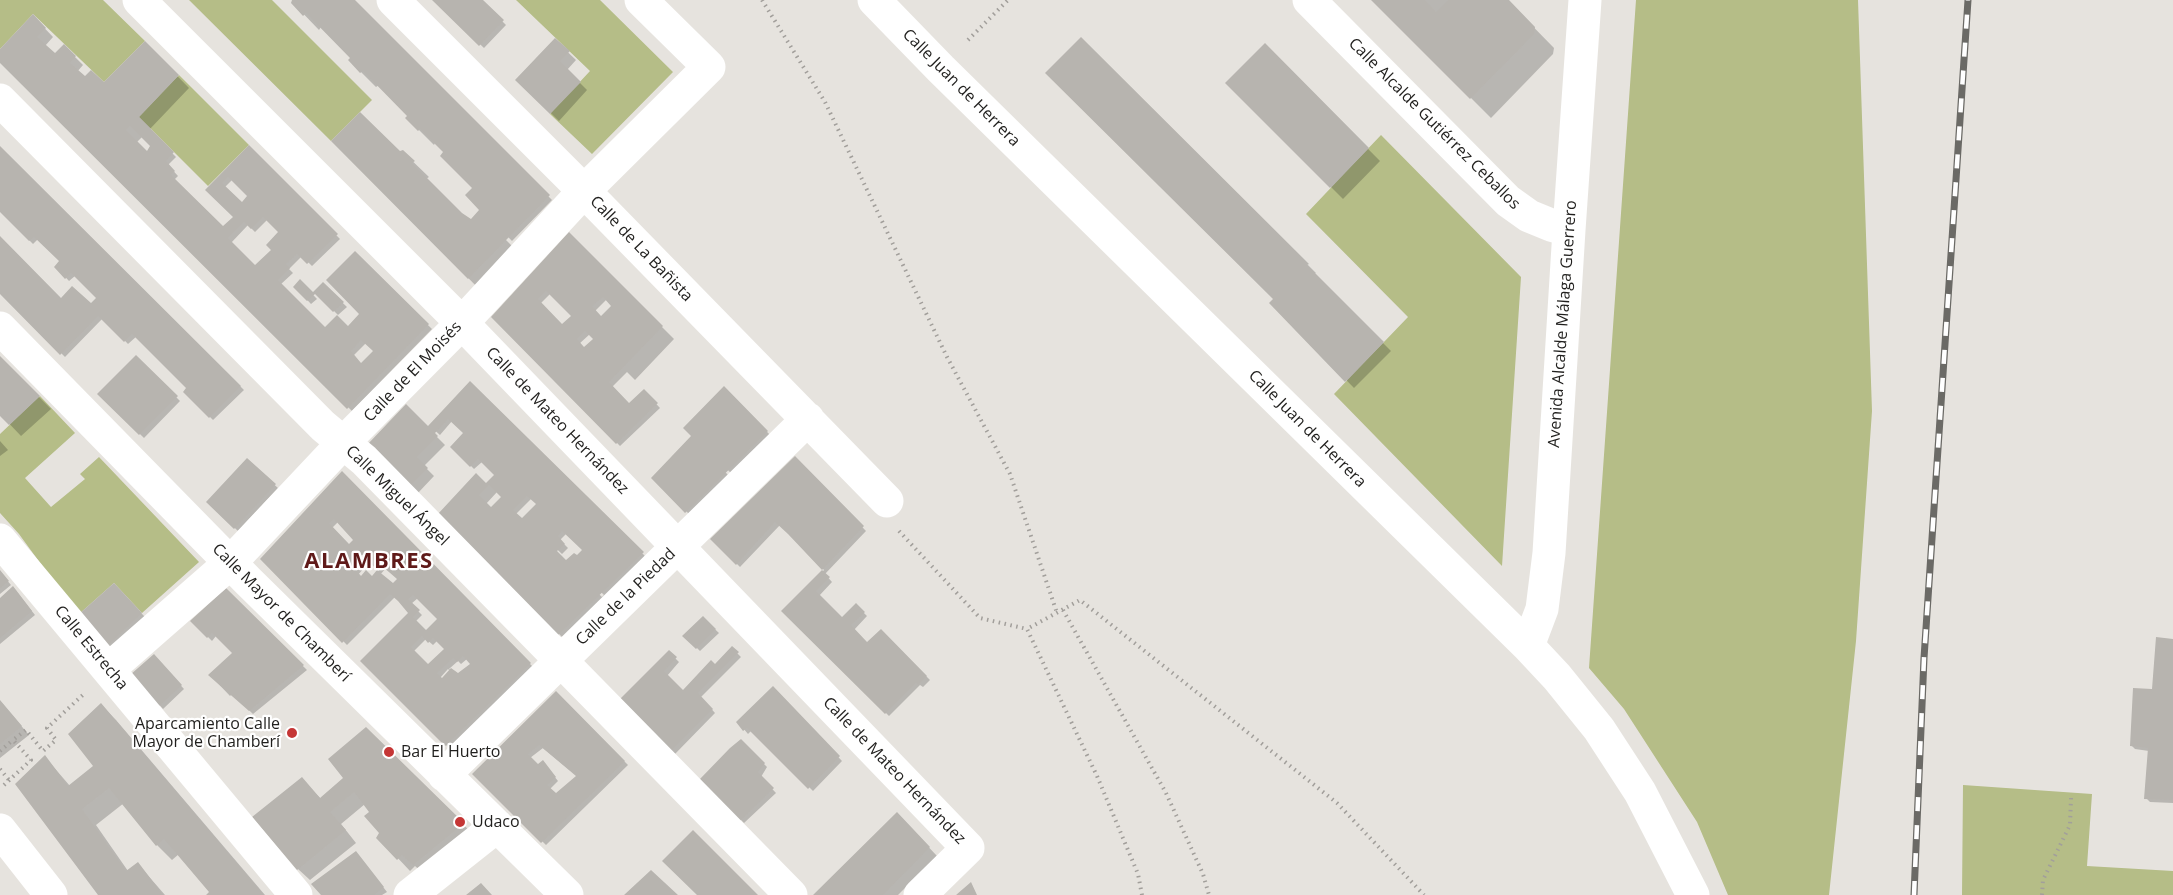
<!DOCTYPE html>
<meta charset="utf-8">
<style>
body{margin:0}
canvas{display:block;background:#e6e3de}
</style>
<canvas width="2173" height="895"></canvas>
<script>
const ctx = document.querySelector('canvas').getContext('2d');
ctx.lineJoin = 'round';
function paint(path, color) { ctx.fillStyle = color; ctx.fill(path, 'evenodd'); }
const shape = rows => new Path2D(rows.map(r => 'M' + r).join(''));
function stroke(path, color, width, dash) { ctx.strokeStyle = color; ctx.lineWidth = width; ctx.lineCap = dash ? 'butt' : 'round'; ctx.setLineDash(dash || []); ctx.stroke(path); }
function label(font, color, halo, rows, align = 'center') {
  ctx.font = font + ' "Open Sans",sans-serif'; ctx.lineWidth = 4.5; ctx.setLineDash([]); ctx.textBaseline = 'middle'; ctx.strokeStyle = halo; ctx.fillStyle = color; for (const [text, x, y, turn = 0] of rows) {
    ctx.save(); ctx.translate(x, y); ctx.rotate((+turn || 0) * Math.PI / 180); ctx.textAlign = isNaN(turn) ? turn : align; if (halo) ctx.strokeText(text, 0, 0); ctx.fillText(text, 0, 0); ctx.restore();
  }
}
paint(shape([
 [0,0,103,0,145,41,104,82,33,14,0,49],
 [189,0,272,0,372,100,331,141],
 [516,0,600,0,673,72,592,154,550,114,590,71],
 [1636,0,1858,0,1872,411,1856,641,1829,895,1728,895,1697,822,1624,709,1589,668],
 [179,75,249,145,208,186,139,117],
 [1381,135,1521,277,1502,566,1334,394,1408,317,1306,214],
 [40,396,75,433,25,478,51,507,85,479,80,474,99,457,199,562,142,613,114,583,78,615,19,534,0,513,0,434],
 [1963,785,2092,794,2087,866,2173,871,2173,895,1962,895]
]), '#b5bd87');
paint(shape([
 [294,0,353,0,552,200,512,241,467,195,474,188,445,153,435,143,434,145,407,118,409,116,379,85,376,87,361,72,350,60,352,58,321,27,319,30,293,3],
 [434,0,481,0,506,25,484,48],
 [1373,0,1507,0,1554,48,1553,54,1491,118],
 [33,16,53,37,45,46,55,55,64,46,83,65,77,72,85,78,104,84,145,43,189,88,149,130,176,157,168,165,178,176,174,180,223,228,235,217,207,190,249,147,340,239,312,266,302,256,289,269,293,273,280,285,325,329,348,328,361,314,355,253,432,329,352,411,0,61,0,51],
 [143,136,152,146,147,153,137,142],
 [232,180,249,196,242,204,225,187],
 [267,220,280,232,273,250,255,267,231,243,248,225,255,232],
 [366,343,375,351,362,365,353,356],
 [1081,39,1316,273,1314,274,1391,351,1354,388,1271,303,1275,299],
 [555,40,576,60,567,70,587,90,559,121,517,80],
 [1265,45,1380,161,1343,199,1227,83],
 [333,141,400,153,403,152,429,177,426,179,461,214,471,220,479,213,521,255,483,293],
 [0,148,244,390,213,420,185,392,188,388,137,336,128,344,103,318,65,357,0,292,0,238,61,300,91,306,98,298,75,276,69,281,56,267,61,261,38,239,33,244,0,211],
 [570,235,674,339,635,380,627,372,612,387,630,405,644,391,660,408,620,446,493,317],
 [550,294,573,316,562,326,540,304],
 [607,299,613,306,601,318,595,311],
 [590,334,595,339,584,349,579,344],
 [300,281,317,299,311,304,295,287],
 [323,284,347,307,338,315,315,292],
 [136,357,180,401,144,438,99,394],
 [0,358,51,409,21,436,0,414],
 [470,383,646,557,567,642,440,514,486,485,496,475,482,462,474,469,452,447,465,433,452,421,440,435,430,426],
 [497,492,503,498,491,509,486,504],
 [532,498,538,504,522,520,516,514],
 [567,533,584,550,577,557,568,560,604,595,602,597,541,538,543,536,562,554,568,548,560,540],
 [724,388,775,440,736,478,685,428],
 [406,406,445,445,424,466,434,476,418,493,369,445],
 [692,438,729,476,690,515,653,478],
 [0,441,8,450,0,456],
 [795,458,866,531,825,574,832,582,819,596,842,619,856,605,867,616,854,630,867,644,881,631,930,680,923,687,920,685,889,716,783,611,824,570,792,537,780,525,740,567,712,539],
 [247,460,278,488,238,531,208,502],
 [342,474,533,667,450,749,362,661,410,613,395,597,347,645,262,559],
 [338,522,355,540,349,546,332,528],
 [363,554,379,570,372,578,361,578,358,575,364,568,356,560],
 [386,568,399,580,393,585,380,575],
 [418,598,439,619,426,632,415,622,422,615,411,604],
 [426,639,433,645,438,640,446,649,428,666,413,652],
 [467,659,472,664,458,675,449,669,458,661,461,664],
 [448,669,450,671,442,680,440,678],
 [0,572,11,585,0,594],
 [114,585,145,617,111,648,80,616],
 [226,590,307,670,253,714,232,694,230,696,210,675,234,653,216,636,212,641,192,621],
 [16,591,35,615,0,644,0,600],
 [703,618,719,633,700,651,685,636],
 [2173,640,2173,803,2150,802,2146,798,2149,751,2135,749,2131,745],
 [732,648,741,657,701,697,715,713,675,754,622,699,669,652,679,662,667,676,683,692,715,666],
 [154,656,184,689,163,709,132,675],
 [773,688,842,761,813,791,752,730,748,734,738,722],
 [556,693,628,765,546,845,474,774],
 [543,748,577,776,556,795,550,789,558,781,546,766,538,766,530,758],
 [0,701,29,735,0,758],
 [101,705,116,720,265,895,208,895,211,893,179,854,172,860,157,845,124,803,96,825,128,871,138,864,165,895,100,895,45,757,70,786,95,766],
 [366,729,475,836,426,876,415,866,410,871,378,837,381,833,365,804,341,824,356,843,310,880,298,869,302,779,321,799,345,778],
 [741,741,767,767,761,777,776,793,744,823,701,780],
 [905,822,937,856,898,895,817,895],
 [359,856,387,892,382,895,323,895]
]), '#0003');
paint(shape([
 [292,0,355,0,550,195,468,279,331,141,360,112,400,151,403,150,415,161,412,163,462,213,471,219,479,210,465,195,472,188,440,156,443,152,420,129,418,131,405,118,407,116,363,71,360,73,348,60,350,58,306,13,303,16,291,3],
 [432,0,483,0,504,20,479,46],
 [1371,0,1425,0,1436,12,1448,0,1509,0,1535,27,1534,34,1470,99],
 [33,14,46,28,37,37,55,53,64,44,76,56,70,63,85,76,91,70,104,82,145,41,179,75,139,117,174,152,166,161,175,171,171,175,223,226,233,217,205,190,249,145,338,234,307,264,297,254,286,264,290,268,278,280,325,327,337,315,348,326,359,314,326,280,355,251,429,324,347,409,0,63,0,49],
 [130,126,150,146,147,151,126,130],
 [228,177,247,196,242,202,222,183],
 [263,217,278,232,266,245,271,250,255,265,228,238,244,222,251,229],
 [361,340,373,351,361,363,351,351],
 [1081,37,1309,264,1307,265,1384,342,1345,382,1269,303,1273,299,1045,73],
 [555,38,570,51,560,61,581,82,550,114,515,80],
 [1265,43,1369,148,1330,188,1225,83],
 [0,146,241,386,209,418,183,392,186,388,132,334,124,342,98,316,60,355,0,294,0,236,61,298,72,286,91,303,96,298,71,273,65,279,54,267,59,261,34,237,29,241,0,212],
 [569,232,663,326,609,382,629,403,644,389,658,403,616,444,491,317],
 [546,291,571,316,562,324,538,299],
 [603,297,611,306,601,316,592,306],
 [585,331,593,339,584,347,577,339],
 [300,279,313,292,323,282,344,302,333,312,315,294,307,301,293,287],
 [136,355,178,396,139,435,97,394],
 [0,356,40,396,9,425,0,416],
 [470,381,644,552,558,635,437,515,476,473,486,483,494,475,478,459,470,467,450,447,463,433,448,419,435,433,438,436,417,457,428,468,409,487,367,445,406,404,428,426],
 [489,485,501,497,491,507,479,495],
 [527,496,536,504,522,518,513,510],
 [562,531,582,550,577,555,574,553,566,560,557,551,565,544,558,536],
 [724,386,768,431,685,513,651,478,691,436,683,428],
 [795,456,864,526,822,570,830,577,816,591,842,617,856,603,865,612,851,625,867,642,881,629,927,676,918,685,916,683,885,714,781,611,822,570,788,534,775,522,736,565,710,539],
 [247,458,276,484,234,529,206,502],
 [342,471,531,663,445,746,360,661,408,613,398,601,390,594,342,643,260,559],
 [334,519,353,540,349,544,329,523],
 [359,551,377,570,372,576,366,570,361,576,356,570,362,563,354,556],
 [382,566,397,579,393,583,377,570],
 [413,595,437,619,426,630,413,617,420,610,408,599],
 [422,636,428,643,433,638,444,649,428,664,411,647],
 [463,656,470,664,458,673,451,668,442,678,437,673,453,658,457,662],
 [0,570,9,581,0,588],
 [114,583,142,613,107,646,78,615],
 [13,586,32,611,0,638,0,598],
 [226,588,304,665,249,711,208,675,232,653,212,633,207,638,190,621],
 [703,616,716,629,696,649,682,636],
 [2156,637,2173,639,2173,800,2144,799,2148,748,2130,746,2133,688,2152,689],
 [732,646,739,652,698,693,713,709,671,751,620,699,669,650,677,657,664,671,683,690,711,660,715,664],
 [154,654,182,685,158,707,130,675],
 [773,686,840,756,808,789,747,728,743,731,736,722],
 [556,691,625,761,541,843,472,774],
 [539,745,576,776,556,793,547,785,556,777,543,760,538,764,528,754],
 [0,700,22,726,0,744],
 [101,703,180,796,264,895,206,895,209,892,164,839,156,846,109,788,82,809,126,871,138,862,163,895,98,895,15,784,45,755,68,786,93,766,68,734],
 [366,727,464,823,413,865,402,855,397,860,376,838,379,833,364,816,369,812,354,792,330,812,346,830,297,870,252,817,302,777,320,798,343,778,328,759],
 [741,739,765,763,758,772,774,788,740,821,699,780,730,748],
 [897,812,930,847,883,895,813,895],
 [693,830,758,895,697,895,662,861],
 [356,851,384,887,374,895,321,895,311,884],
 [651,870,678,895,624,895],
 [971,882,977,895,956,895],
 [481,883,492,895,466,895]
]), '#b7b4af');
stroke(shape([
 [762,0,825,102,947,357,1010,474,1057,613],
 [968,40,1008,0],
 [899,531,980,618,1027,629],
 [1063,610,1166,793,1203,874,1209,895],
 [0,751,13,740],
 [0,769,9,780],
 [4,785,31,760,13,740,26,730,43,751,56,740,47,728,85,693],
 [1142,895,1138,874,1097,776,1027,629,1080,600,1337,803,1424,895],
 [2042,895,2043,880,2070,825,2071,798]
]), '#a29f9b', 4, [1.5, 4.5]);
stroke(shape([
 [139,0,462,323,968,848,920,895],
 [393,0,584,191,887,501],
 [874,0,941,69,1528,646,1557,677,1599,729,1640,792,1693,895],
 [1309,0,1508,201,1529,216,1551,225,1569,230],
 [0,100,323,426,364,460,791,895],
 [0,328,248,581,567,895],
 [0,540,296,895],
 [1528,646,1542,609,1549,553,1569,230,1585,0],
 [109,669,230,563,343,443,462,323,584,191,709,67,641,0],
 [444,775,808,419],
 [0,830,51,895],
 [410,895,497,826]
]), '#fff', 33);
const rail = shape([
 [1914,895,1924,658,1968,0]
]);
stroke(rail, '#6b6a66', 7);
stroke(rail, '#fff', 4.5, [14]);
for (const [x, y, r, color] of [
 [292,733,6,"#c53635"],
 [389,752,6,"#c53635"],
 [460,822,6,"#c53635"]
]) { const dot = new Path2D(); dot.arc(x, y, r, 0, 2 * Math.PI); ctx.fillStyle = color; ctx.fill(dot); stroke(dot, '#fff', 2); }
label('16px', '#201f1d', '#fff', [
 ["Calle Juan de Herrera",961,88,45],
 ["Calle Alcalde Gutiérrez Ceballos",1434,124,45],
 ["Calle de La Bañista",641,249,46],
 ["Avenida Alcalde Málaga Guerrero",1563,324,-86],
 ["Calle de El Moisés",413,372,-46],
 ["Calle de Mateo Hernández",557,421,46],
 ["Calle Juan de Herrera",1307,429,45],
 ["Calle Miguel Ángel",397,496,44],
 ["Calle de la Piedad",626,597,-44],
 ["Calle Mayor de Chamberí",281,613,45],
 ["Calle Estrecha",91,648,50],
 ["Calle de Mateo Hernández",894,771,46]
]);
label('16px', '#201f1d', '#fff', [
 ["Aparcamiento Calle",280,724,"right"],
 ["Mayor de Chamberí",280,742,"right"],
 ["Bar El Huerto",401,752],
 ["Udaco",472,822]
], 'left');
ctx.letterSpacing = '1.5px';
label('bold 22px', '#5f1a19', '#fff', [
 ["ALAMBRES",369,562]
]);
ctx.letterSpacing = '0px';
</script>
